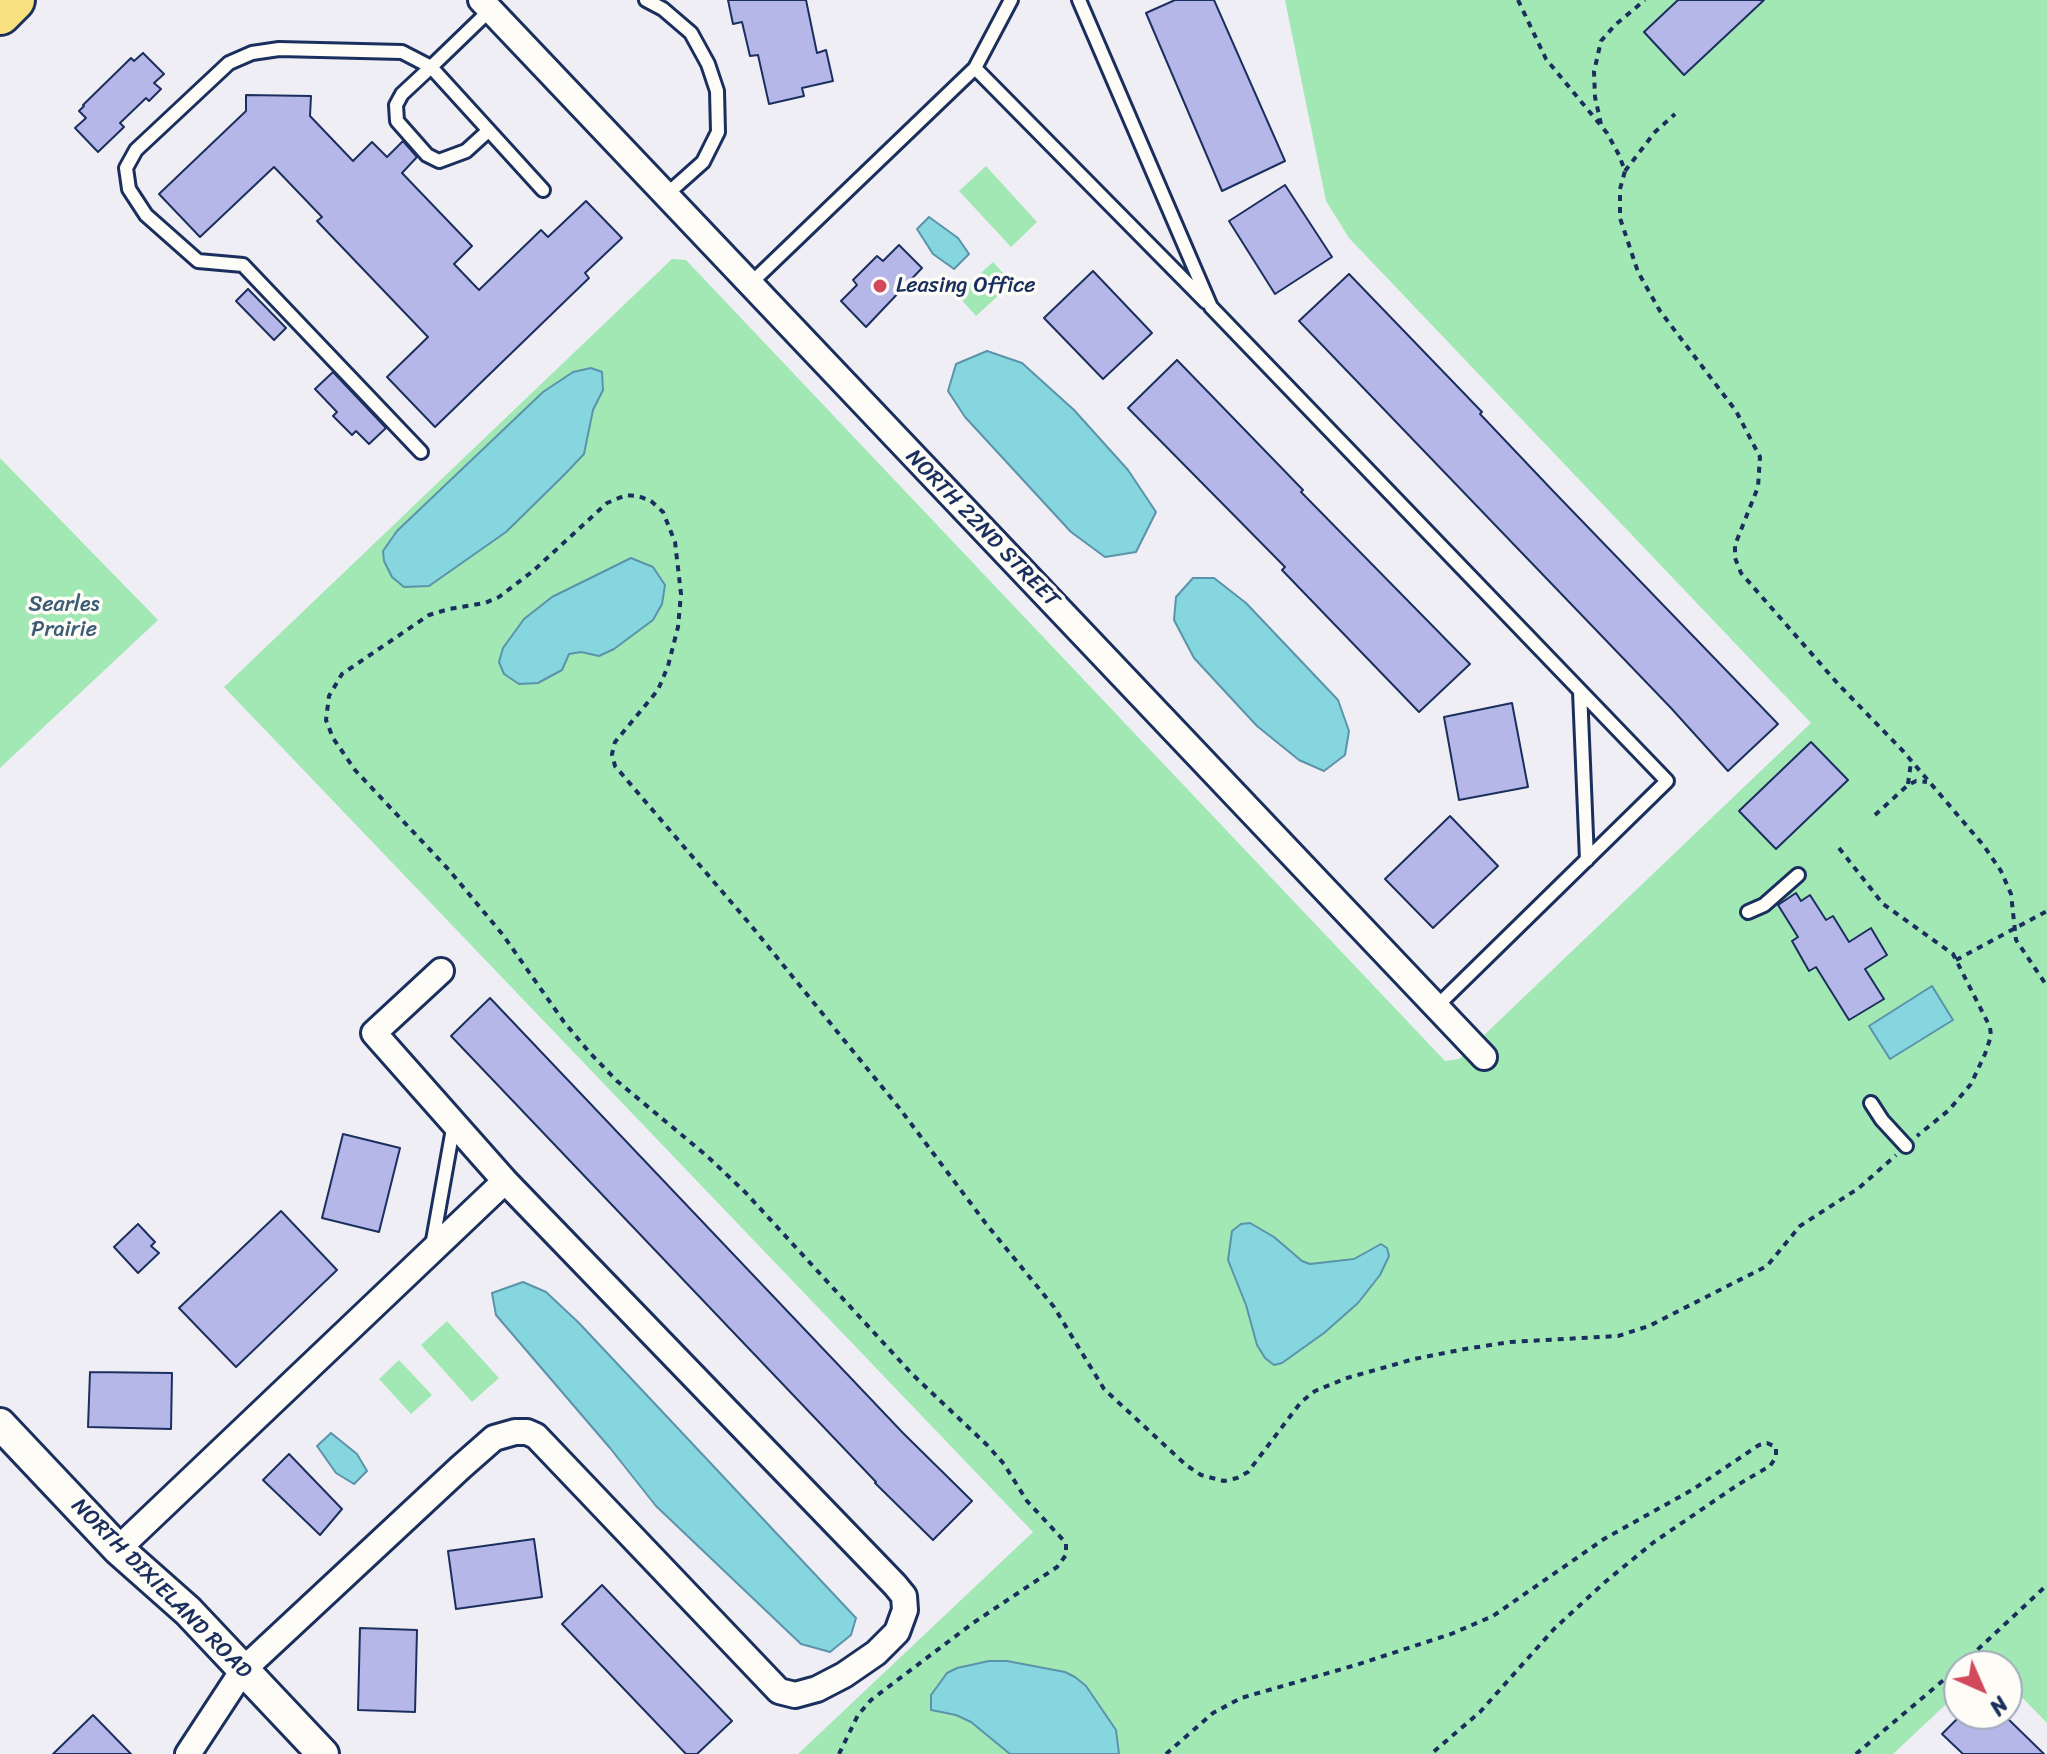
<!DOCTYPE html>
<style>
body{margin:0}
#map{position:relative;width:2047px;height:1754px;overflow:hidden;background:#efeef4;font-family:Sriracha,sans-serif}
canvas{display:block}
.north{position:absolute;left:1943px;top:1650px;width:80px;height:80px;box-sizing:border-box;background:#fdfcf7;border:2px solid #a3aaba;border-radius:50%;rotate:135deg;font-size:22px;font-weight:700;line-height:32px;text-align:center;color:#1b2f5e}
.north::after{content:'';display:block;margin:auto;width:28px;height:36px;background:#d1495b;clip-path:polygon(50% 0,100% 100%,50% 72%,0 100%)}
</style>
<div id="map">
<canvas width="2047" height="1754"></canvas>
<div class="north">N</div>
</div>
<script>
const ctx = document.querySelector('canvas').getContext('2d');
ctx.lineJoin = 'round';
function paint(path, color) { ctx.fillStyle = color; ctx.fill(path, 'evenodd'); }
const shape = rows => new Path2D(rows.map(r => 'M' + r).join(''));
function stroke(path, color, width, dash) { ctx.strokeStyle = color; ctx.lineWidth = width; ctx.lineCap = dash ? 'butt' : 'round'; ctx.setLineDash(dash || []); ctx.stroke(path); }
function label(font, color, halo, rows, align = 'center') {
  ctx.font = font + ' Sriracha,sans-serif'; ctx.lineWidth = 7; ctx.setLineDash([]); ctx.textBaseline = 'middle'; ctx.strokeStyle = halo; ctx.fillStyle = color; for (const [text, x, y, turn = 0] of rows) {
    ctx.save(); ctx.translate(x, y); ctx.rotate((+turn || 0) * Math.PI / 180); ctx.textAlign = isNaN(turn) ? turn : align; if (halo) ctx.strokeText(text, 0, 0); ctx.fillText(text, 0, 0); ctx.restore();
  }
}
paint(shape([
 [1285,0,2047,0,2047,1723,2007,1682,2007,1666,1989,1664,1959,1666,1959,1692,1893,1754,798,1754,1033,1532,224,687,672,259,686,260,1445,1061,1459,1059,1811,723,1349,238,1326,201],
 [986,166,1037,222,1011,247,959,191],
 [993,262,1012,283,976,316,957,295],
 [0,458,158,620,0,768],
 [447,1321,499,1378,472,1402,421,1345],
 [399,1360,432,1395,411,1414,379,1379]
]), '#a1e8b5');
const water = shape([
 [929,217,958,238,969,254,954,269,933,254,917,229,929,217],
 [987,351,1022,363,1074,410,1128,470,1156,512,1136,552,1105,557,1071,532,965,417,948,391,956,364,987,351],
 [591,368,602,372,603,390,593,410,584,454,565,474,506,532,429,586,404,587,392,577,384,561,383,551,397,531,543,392,573,372,591,368],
 [631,558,653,567,665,585,662,604,653,620,614,649,599,656,581,652,569,654,562,670,538,683,519,684,504,674,499,662,503,648,524,619,552,597,631,558],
 [1193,578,1214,578,1246,603,1338,700,1349,731,1345,755,1324,771,1299,760,1257,726,1194,658,1174,620,1176,597,1193,578],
 [1932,986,1953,1020,1890,1059,1869,1026,1932,986],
 [1250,1223,1274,1237,1302,1261,1310,1264,1354,1259,1381,1244,1387,1248,1389,1256,1380,1275,1358,1303,1324,1333,1282,1363,1274,1365,1265,1358,1257,1345,1246,1305,1228,1260,1232,1231,1241,1224,1250,1223],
 [523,1282,546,1292,579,1323,856,1618,851,1635,830,1652,801,1644,656,1506,610,1448,496,1315,492,1293,523,1282],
 [331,1433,357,1454,367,1471,354,1484,336,1473,317,1446,331,1433],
 [989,1661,1007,1661,1065,1672,1075,1677,1086,1686,1116,1730,1119,1754,1010,1754,971,1722,956,1715,931,1710,931,1695,947,1673,957,1668,989,1661]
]);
paint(water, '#85d6de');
stroke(water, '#5b93ab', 2);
const building = shape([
 [728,0,806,0,817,53,826,50,833,81,802,88,804,96,769,104,758,55,750,56,742,22,733,24,728,0],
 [1175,0,1214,0,1285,161,1222,191,1146,13,1175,0],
 [1678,0,1764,0,1684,75,1644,32,1678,0],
 [143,53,164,74,154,83,161,89,149,101,146,98,120,123,124,127,98,152,75,128,86,118,79,111,84,106,83,105,131,58,134,61,143,53],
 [246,95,311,96,310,116,353,161,372,142,387,157,403,141,417,157,402,173,472,246,454,264,479,290,541,230,548,237,586,201,622,238,585,273,589,278,435,427,387,377,428,337,317,221,322,217,274,167,200,237,159,194,246,111,246,95],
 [1285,185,1332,257,1275,294,1229,221,1285,185],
 [899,245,922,268,866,327,841,301,857,285,853,280,877,256,883,261,899,245],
 [1093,271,1152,333,1103,379,1044,318,1093,271],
 [1349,274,1482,412,1480,414,1554,492,1778,724,1728,771,1671,708,1299,321,1349,274],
 [248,289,286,328,274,340,236,301,248,289],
 [1177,360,1303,490,1301,492,1470,664,1419,712,1282,570,1285,567,1128,408,1177,360],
 [333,372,386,428,369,444,356,431,352,435,333,416,337,412,315,389,333,372],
 [1512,703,1528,787,1459,800,1444,717,1512,703],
 [1811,742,1848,780,1776,849,1739,811,1811,742],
 [1450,816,1498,866,1433,928,1385,879,1450,816],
 [1796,893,1801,901,1810,895,1826,920,1833,916,1849,942,1871,928,1887,955,1865,969,1884,999,1849,1020,1816,967,1809,971,1792,941,1798,937,1778,905,1796,893],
 [490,998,903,1433,972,1501,933,1540,875,1483,876,1482,451,1036,490,998],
 [343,1134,400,1148,379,1232,322,1218,343,1134],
 [281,1211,337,1270,236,1367,179,1308,281,1211],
 [138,1224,155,1242,151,1246,159,1253,138,1273,114,1247,138,1224],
 [90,1372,172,1373,171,1429,88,1427,90,1372],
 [289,1454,342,1509,320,1535,263,1480,289,1454],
 [534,1539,542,1597,456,1609,448,1551,534,1539],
 [602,1585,732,1721,697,1754,686,1754,562,1624,602,1585],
 [360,1628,417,1630,415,1712,358,1710,360,1628],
 [1962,1714,2003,1714,2044,1754,1963,1754,1942,1734,1962,1714],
 [93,1715,131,1754,53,1754,93,1715]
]);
paint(building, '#b6b7e9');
stroke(building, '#1b2f5e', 2);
const service = shape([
 [646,0,663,9,691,33,708,64,717,91,718,132,703,162,666,195],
 [1079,0,1211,307,1667,781,1436,1007],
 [975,68,1206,302],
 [488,131,466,151,439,161,427,155,397,121,396,105,402,94,431,67,543,190],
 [750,284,975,68,1011,0],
 [421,452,243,265,198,261,146,215,129,189,126,168,136,150,229,63,252,53,279,49,402,52,431,67,490,10],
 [1580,691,1587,860],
 [1748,912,1764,905,1798,875],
 [1871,1103,1882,1120,1906,1146],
 [432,1246,454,1123]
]);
const minor = shape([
 [481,0,1484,1057],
 [118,1549,505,1181],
 [188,1754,243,1670,461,1467,494,1438,515,1432,527,1432,536,1436,779,1691,795,1695,817,1689,844,1675,876,1653,897,1632,905,1610,904,1596,895,1585,505,1181,374,1033,441,971]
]);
const tertiary = shape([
 [0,1424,118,1549,188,1611,323,1754]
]);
const trunk = shape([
 [0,14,14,0]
]);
stroke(service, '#1b2f5e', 18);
stroke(minor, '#1b2f5e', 30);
stroke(tertiary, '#1b2f5e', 36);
stroke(trunk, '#1b2f5e', 46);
stroke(shape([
 [1518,0,1546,59,1607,133,1619,155,1625,171,1620,189,1620,218,1638,272,1660,311,1736,411,1760,457,1758,487,1735,545,1735,558,1741,573,1839,685,1903,751,1984,846,2001,871,2011,894,2016,940,2047,986],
 [1601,124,1595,97,1594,72,1601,41,1615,25,1645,0],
 [1625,171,1655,132,1675,114],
 [1908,784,1911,762],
 [1875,815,1908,785,1916,781,1927,782],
 [1839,848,1883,904,1953,954,1990,1027,1991,1036,1985,1054,1971,1084,1949,1110,1917,1136],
 [1956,960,2047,911],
 [1960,1666,2047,1585],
 [839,1754,858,1715,871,1700,973,1623,1057,1567,1066,1555,1066,1543,1027,1501,1004,1464,987,1445,912,1374,745,1192,707,1156,617,1081,590,1053,564,1022,503,935,449,870,355,770,333,738,326,720,329,696,342,674,429,615,449,609,485,603,499,597,533,571,607,503,626,495,638,496,651,501,663,512,675,542,681,594,678,627,668,666,658,690,615,742,612,754,615,766,749,923,900,1109,987,1225,1054,1307,1104,1389,1186,1465,1201,1475,1224,1481,1237,1478,1248,1472,1301,1402,1315,1391,1347,1378,1414,1359,1465,1349,1510,1342,1618,1336,1649,1326,1767,1266,1800,1226,1859,1188,1896,1155],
 [1166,1754,1213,1713,1241,1698,1356,1665,1451,1634,1493,1616,1604,1539,1692,1490,1759,1445,1767,1443,1776,1447,1776,1457,1770,1466,1739,1484,1654,1542,1605,1582,1554,1629,1480,1712,1431,1754],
 [1856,1754,1959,1667]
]), '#1b2f5e', 4, [6, 6]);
stroke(service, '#fdfcf7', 12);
stroke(minor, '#fdfcf7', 24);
stroke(tertiary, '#fdfcf7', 30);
stroke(trunk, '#fae180', 40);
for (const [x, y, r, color] of [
 [880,286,8,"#d1495b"]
]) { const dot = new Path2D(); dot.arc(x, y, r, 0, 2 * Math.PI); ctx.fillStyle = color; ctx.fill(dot); stroke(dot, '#fdfcf7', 3); }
label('22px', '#1b2f5e', '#fdfcf7', [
 ["Leasing Office",896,286]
], 'left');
label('22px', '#1b2f5e', '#fdfcf7', [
 ["NORTH 22ND STREET",982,529,46],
 ["NORTH DIXIELAND ROAD",161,1589,45]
]);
label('22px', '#3c5d74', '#fdfcf7', [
 ["Searles",64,605],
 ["Prairie",64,630]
]);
</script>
